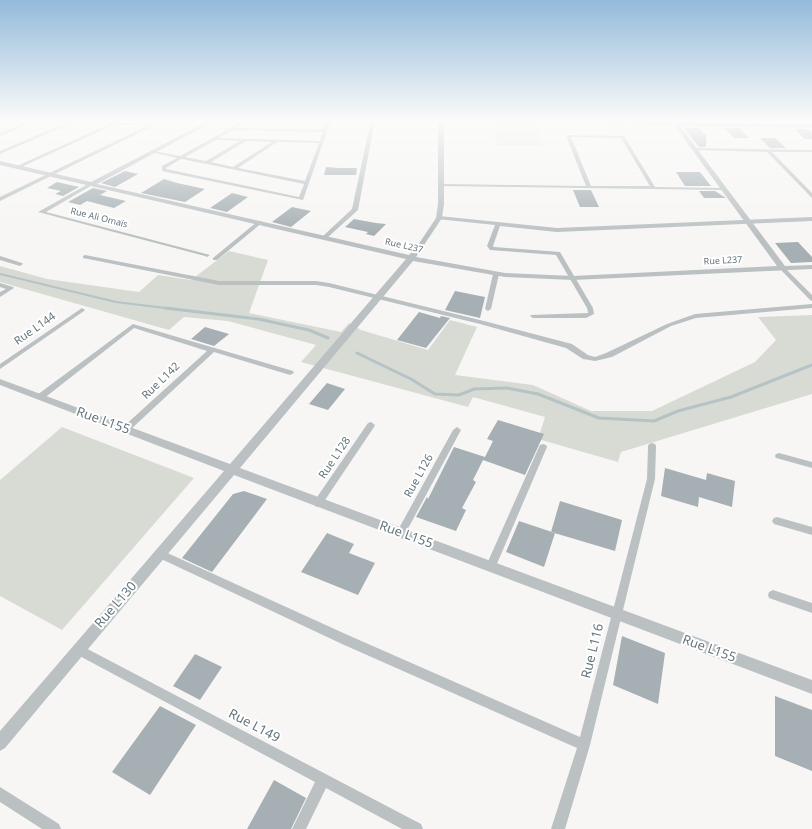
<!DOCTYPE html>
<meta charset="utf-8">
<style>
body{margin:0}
canvas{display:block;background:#f7f6f4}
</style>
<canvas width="812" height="829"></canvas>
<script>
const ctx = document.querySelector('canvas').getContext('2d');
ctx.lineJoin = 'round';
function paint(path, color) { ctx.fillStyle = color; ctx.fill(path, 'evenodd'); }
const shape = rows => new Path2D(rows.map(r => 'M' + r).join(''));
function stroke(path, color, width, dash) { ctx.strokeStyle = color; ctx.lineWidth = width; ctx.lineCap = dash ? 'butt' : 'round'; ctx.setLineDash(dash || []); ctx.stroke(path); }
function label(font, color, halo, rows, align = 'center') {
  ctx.font = font + ' "Noto Sans",sans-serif'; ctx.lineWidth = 4; ctx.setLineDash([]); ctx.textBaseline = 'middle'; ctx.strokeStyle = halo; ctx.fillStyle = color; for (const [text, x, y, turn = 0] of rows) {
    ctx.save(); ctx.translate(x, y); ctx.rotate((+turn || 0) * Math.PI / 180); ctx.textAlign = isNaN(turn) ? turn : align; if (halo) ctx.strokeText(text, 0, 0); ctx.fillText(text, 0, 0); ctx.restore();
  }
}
paint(shape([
 [493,124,535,124,542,146,497,146]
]), '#e7e8e7');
paint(shape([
 [229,251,268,260,249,313,341,332,349,323,361,330,428,350,450,320,477,327,455,375,533,385,591,411,652,411,755,362,776,340,758,317,812,315,812,394,621,452,618,462,538,439,545,417,473,397,468,407,301,362,316,345,228,321,184,317,169,330,0,282,0,266,47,279,139,292,158,275,191,280],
 [62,427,194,478,62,630,0,596,0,480]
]), '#d7dbd3');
stroke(shape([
 [0,274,116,302,173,309]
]), '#b6c3c6', 2);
stroke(shape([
 [165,308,258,319,309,330,328,338],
 [357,353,411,379,435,394,459,395,474,389,507,388,538,394,599,418,654,421,678,411,731,397,812,365]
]), '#b6c3c6', 3);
paint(shape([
 [684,128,699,128,706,136,706,147,699,147],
 [725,128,739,128,749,138,734,138],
 [794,129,808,129,812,133,812,139,805,139],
 [760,138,775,138,786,148,770,148],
 [326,167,338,168,357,168,356,175,324,175],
 [125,171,138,174,115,187,101,183],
 [676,172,700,172,711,186,685,186],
 [164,179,177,183,205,189,185,202,141,193],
 [57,182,79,187,63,196,55,194,61,191,47,188],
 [93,188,107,191,100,195,126,201,114,208,87,201,80,205,68,202],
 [573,190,591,190,599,207,580,207],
 [699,191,715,191,726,198,704,198],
 [232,193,248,197,227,212,210,208],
 [292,207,311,211,291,227,272,222],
 [354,219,376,223,386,224,374,236,366,234,368,232,345,227],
 [798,242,812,257,812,262,791,263,775,243],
 [455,291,485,297,480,318,445,310],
 [419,312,440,318,441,316,450,318,426,348,397,340],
 [205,327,229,334,214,346,191,339],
 [327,383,345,389,328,410,309,404],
 [498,420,544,434,525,475,483,460,473,480,476,482,462,508,466,510,456,531,416,517,427,497,428,499,454,447,485,457,493,441,487,439],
 [665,468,706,480,707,473,735,481,732,507,699,497,698,507,661,496],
 [244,491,267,499,212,572,182,558,233,494],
 [560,501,622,520,615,551,551,532],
 [519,521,555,533,544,567,506,552],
 [327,533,354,544,349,553,375,563,358,595,301,572],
 [622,636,665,653,658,704,613,685],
 [195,654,222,667,200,700,173,686],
 [775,696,812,710,812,771,775,756],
 [160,706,196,725,150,795,112,772],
 [274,780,306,798,291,829,247,829]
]), '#a6afb3');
paint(shape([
 [32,120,38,120,0,136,0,133,32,120],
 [73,120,79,120,0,154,0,151,73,120],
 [91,120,104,120,124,123,152,122,154,123,159,120,165,120,0,201,0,197,151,124,124,125,116,124,19,168,15,167,111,123,91,120],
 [245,120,250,120,237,128,323,130,327,120,331,120,303,200,162,171,162,166,177,158,151,152,153,151,180,156,245,120],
 [233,130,234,130,323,132,320,141,219,138,233,130],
 [216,140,240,141,206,161,185,157,216,140],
 [246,141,272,142,233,167,211,162,246,141],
 [277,142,319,143,305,181,238,168,277,142],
 [181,159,207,164,304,184,299,197,166,169,166,168,181,159],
 [371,120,375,120,358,210,327,238,323,238,323,236,352,209,371,120],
 [568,135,624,136,655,187,724,188,726,189,724,190,441,186,439,185,441,184,586,186,566,136,568,135],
 [571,137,621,138,650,186,591,186,571,137],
 [695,148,812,150,812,152,772,152,812,193,812,198,767,152,693,150,693,148,695,148],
 [90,183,94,184,46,212,210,255,207,257,205,256,38,212,90,183],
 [439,216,557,228,812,217,812,221,557,232,500,226,493,246,494,247,560,252,593,308,594,314,586,318,533,318,530,316,531,315,588,313,587,308,556,255,490,250,487,246,495,225,437,219,436,218,439,216],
 [258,221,263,222,217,260,213,260,213,258,258,221],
 [85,255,219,281,316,281,329,283,484,321,572,344,588,355,595,357,606,353,667,324,695,314,812,304,812,308,696,318,671,326,612,357,595,361,583,359,566,348,480,324,329,287,316,285,219,285,83,258,83,256,85,255],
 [0,256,22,263,23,264,20,266,0,260,0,256],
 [783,267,785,268,812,295,812,301,810,300,781,270,781,268,783,267],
 [496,272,499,274,491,309,488,311,485,309,493,274,496,272],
 [0,283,13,287,14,288,0,297,0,292,6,289,0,287,0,283],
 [82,308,85,310,84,311,0,369,0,364,82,308],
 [133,324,293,371,294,373,290,375,214,352,129,431,126,432,123,431,122,429,123,427,207,351,134,328,43,399,37,399,36,397,37,395,133,324],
 [371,422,375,425,374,427,321,506,318,507,315,506,313,503,315,500,368,423,371,422],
 [457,427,461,430,404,536,401,537,398,536,396,533,398,530,453,430,457,427],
 [652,443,655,444,656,446,655,479,590,745,565,829,551,829,577,748,342,644,157,557,155,554,157,551,160,550,163,551,350,636,580,737,647,479,648,446,649,444,652,443],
 [543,444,546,445,547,447,496,566,495,569,491,570,487,569,486,566,539,447,540,445,543,444],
 [779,453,812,462,812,468,776,458,775,456,776,454,779,453],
 [777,517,812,527,812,535,774,524,772,521,774,518,777,517],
 [773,590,812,603,812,613,769,598,768,595,769,592,773,590],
 [78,644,421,824,423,829,402,829,326,788,306,829,292,829,315,782,74,653,72,649,74,645,78,644],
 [0,787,59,824,61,829,42,829,0,802,0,787]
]), '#bbc1c3');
paint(shape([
 [210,120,216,120,97,184,409,255,418,245,436,218,438,204,438,122,414,120,672,122,671,120,676,120,677,122,812,124,812,128,680,126,785,266,812,265,812,269,573,280,505,277,413,261,240,468,812,680,812,694,234,475,5,748,0,751,0,731,224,471,0,385,0,379,230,464,406,259,0,165,0,161,91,182,210,120],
 [444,122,674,125,777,266,573,276,505,273,416,257,442,218,444,204,444,122]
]), '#bbc1c3');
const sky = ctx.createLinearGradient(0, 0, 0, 236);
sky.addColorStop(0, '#94bada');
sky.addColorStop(0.51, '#fbfbfa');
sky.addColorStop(1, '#fbfbfa00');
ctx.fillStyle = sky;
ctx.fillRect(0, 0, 812, 236);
label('9px', '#64767d', '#fff', [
 ["Rue Ali Omaïs",99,218,14],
 ["Rue L237",404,246,13],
 ["Rue L237",723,261,-3]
]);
label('11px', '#64767d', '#fff', [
 ["Rue L144",35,329,-35],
 ["Rue L142",161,381,-44],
 ["Rue L128",335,458,-56],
 ["Rue L126",419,476,-61]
]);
label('13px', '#64767d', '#fff', [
 ["Rue L155",103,421,20],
 ["Rue L155",406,535,20],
 ["Rue L130",116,605,-49],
 ["Rue L155",709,649,20],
 ["Rue L116",593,651,-76],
 ["Rue L149",254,726,28]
]);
</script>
